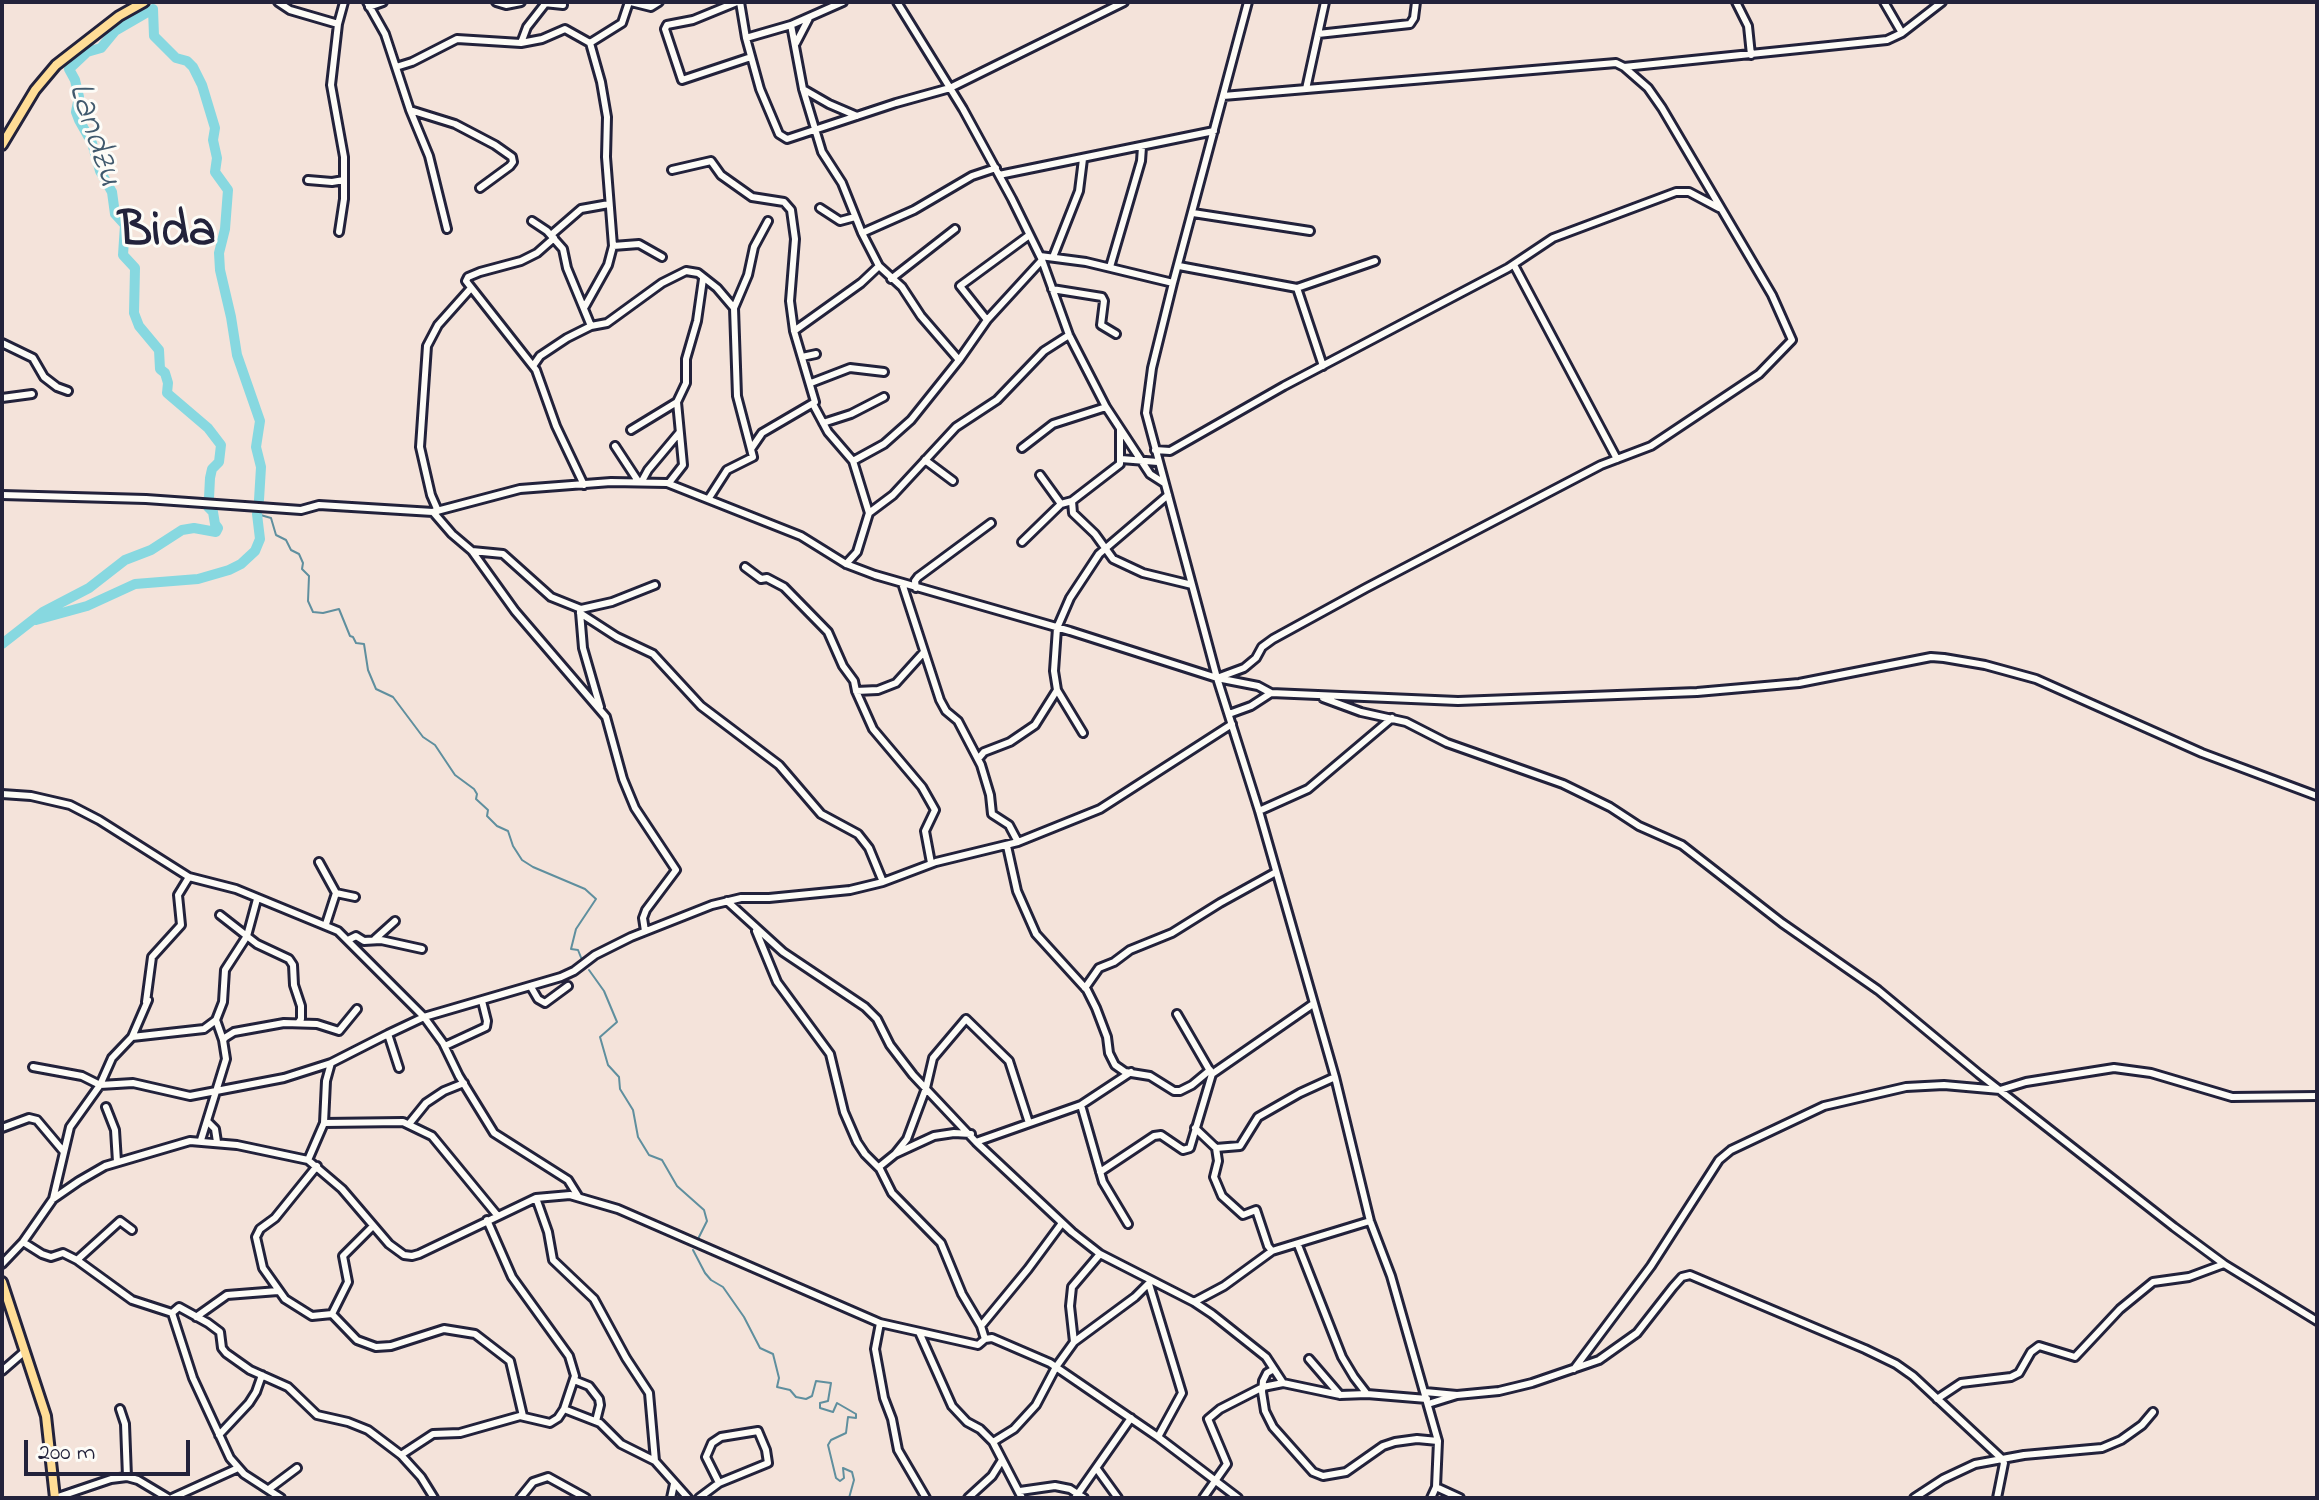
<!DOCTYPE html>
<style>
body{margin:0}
#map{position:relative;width:2319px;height:1500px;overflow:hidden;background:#f4e3da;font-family:"Indie Flower",sans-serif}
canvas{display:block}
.frame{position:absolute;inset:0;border:4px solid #22223b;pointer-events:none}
.scale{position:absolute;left:24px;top:1440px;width:166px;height:36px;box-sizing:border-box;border:4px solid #22223b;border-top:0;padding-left:10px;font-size:24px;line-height:28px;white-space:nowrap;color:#22223b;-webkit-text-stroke:6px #fdfcf7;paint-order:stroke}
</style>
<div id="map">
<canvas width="2319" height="1500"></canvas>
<div class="frame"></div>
<div class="scale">200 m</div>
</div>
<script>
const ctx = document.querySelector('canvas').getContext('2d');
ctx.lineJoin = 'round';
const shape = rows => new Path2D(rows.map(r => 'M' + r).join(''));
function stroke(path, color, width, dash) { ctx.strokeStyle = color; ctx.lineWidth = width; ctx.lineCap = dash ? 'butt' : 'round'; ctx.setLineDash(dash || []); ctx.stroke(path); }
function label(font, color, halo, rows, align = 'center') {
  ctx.font = font + ' "Indie Flower",sans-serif'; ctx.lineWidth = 6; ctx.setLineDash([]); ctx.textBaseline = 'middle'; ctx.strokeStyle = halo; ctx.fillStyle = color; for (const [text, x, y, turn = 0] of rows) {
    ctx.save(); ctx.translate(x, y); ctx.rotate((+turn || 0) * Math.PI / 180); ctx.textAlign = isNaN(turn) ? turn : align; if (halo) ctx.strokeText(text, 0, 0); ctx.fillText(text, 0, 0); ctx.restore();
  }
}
stroke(shape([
 [257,514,271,518,276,535,286,540,291,550,299,554,303,563,302,569,309,576,308,601,313,612,323,613,339,609,350,636,353,637,356,643,364,644,368,670,376,689,393,697,423,737,435,745,455,775,474,789,477,794,476,799,488,810,487,816,497,826,508,831,513,846,522,860,533,867,585,889,596,899,576,929,571,949,578,950,582,960],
 [589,970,604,991,617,1022,600,1037,608,1065,619,1077,620,1089,633,1110,638,1137,649,1155,662,1160,677,1186,704,1210,707,1221,698,1239],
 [693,1250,705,1273,711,1280,723,1287,744,1317,760,1348,773,1354,779,1378,777,1387,790,1390,796,1397,806,1399,812,1396,816,1381,831,1383,828,1401,820,1403,820,1408,833,1412,837,1403,856,1414,856,1418,848,1417,846,1433,831,1440,828,1445,836,1478,840,1481,844,1478,843,1468,852,1472,854,1480,849,1498]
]), '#5f8f9e', 2);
stroke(shape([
 [209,498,210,478,212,469,219,462,221,445,208,428,167,393,168,383,165,373,160,369,159,350,139,326,134,313,135,268,123,255,125,225,115,214,112,192,100,171,92,143,79,120,76,112,79,97,75,80,69,69,87,52,101,48,115,31,153,9,154,36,176,58,187,61,193,67,202,85,215,128,213,140,217,158,215,172,228,190,225,229,219,253,220,270,231,317,237,355,260,421,256,447,261,467,259,500],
 [36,620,87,606,135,584,198,579,229,570,241,564,255,551,260,539,257,514],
 [2,644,43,612,89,588,125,560,151,550,182,530,194,528,216,532,218,528,215,524,213,512,208,507]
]), '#87d8e0', 10);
const minor = shape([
 [278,2,290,10,338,24],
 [367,2,385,34,410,110,429,156,447,229],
 [496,2,506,5,521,2],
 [631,2,651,7,659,2],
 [737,2,693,20,667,25,665,29,682,80,751,57],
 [740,2,746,38,760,89,779,134,787,139,896,103,950,88,1124,2],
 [897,2,963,109,1012,199,1042,260,1069,335,1106,407,1150,474,1164,483],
 [1248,2,1173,283,1152,368,1146,413,1217,678,1259,811,1335,1077,1370,1221,1391,1276,1438,1441,1436,1487,1431,1498],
 [1736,2,1748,26,1751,55],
 [1884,2,1902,33],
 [544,3,563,5],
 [369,7,383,2],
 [791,25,803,89,822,152,842,183,862,233,879,266,902,287,921,316,959,360],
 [1318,34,1410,24,1414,18,1416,2],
 [746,38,791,25,843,2],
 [521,43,542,39,565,29,590,43,601,82,607,117,606,157,613,246,608,265,584,308],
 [590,43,622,23,629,2],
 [796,43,809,18],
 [396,67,412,62,457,39,521,43,527,27,545,4],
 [803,89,829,104,857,116],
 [1306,89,1325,2],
 [1223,96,1616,63,1624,67,1887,40,1902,33,1942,2],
 [410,110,455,124,495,145,512,157,513,162,510,166,480,188],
 [672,170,711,161,721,175,752,197,784,202,791,210,795,239,790,301,794,331,815,402,762,433,751,449],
 [999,175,1214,131],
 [308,180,332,182,344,180],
 [820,208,840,221,855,217],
 [1193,213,1310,231],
 [532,221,547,231,563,249,567,268,591,326],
 [339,232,344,199,344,157,331,85,338,24,344,2],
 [862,233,914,210,972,176,996,168],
 [551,235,581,209,609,204],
 [554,238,537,253,521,261,480,272,468,277,466,281,536,370,556,426,584,485],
 [613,246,639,244,662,257],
 [1040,256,1086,262,1173,283],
 [1053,257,1079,191,1083,159],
 [1514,265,1617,459],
 [1179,266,1297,288,1323,366],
 [1110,267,1141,161,1142,147],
 [891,279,955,229],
 [1297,288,1375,261],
 [1052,289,1102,297,1104,301,1101,325,1116,334],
 [987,320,960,286,1028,236],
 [794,331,861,283,879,266],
 [2,343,33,358,44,377,57,387,68,391],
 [802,357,816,354],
 [533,366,540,356,567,338,591,326,607,323,662,283,686,271,698,273,717,288,734,308],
 [811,383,850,368,884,372],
 [2,398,32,394],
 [813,404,828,432,853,461,869,513],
 [823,423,851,414,884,397],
 [631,430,677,402],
 [615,446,638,481],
 [1022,448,1053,424,1106,407],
 [1155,450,1170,451,1284,386,1508,268,1553,238,1676,192,1689,192,1719,208],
 [1121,459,1158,462],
 [925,460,953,481],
 [853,461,884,444,911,420,959,360,987,320,1042,260],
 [1040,475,1061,504],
 [642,481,648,470,679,433],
 [669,483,683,465,677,402,686,383,686,359,697,321,703,279],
 [2,495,146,499,301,510,319,505,433,512,520,489,611,482,667,483,801,536,846,564,875,575,1070,631,1217,678,1258,686,1271,693,1458,701,1697,692,1799,683,1931,657,1944,658,1985,665,2036,679,2202,753,2317,796],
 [709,498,727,470,753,457,737,396,734,308,748,275,754,247,768,221],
 [1072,501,1073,513,1095,534,1113,559,1143,573,1192,585],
 [438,511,431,495,420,447,427,346,438,325,471,288],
 [433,512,452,534,472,551,515,611,606,717,623,779,635,808,676,870,646,910,643,918,645,931],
 [1022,542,1061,504,1072,501,1120,464,1120,430],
 [472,551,503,554,551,597,581,609,612,602,655,585],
 [846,564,857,552,869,513,893,495,956,427,997,400,1044,351,1069,335],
 [745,567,761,579,767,578,784,587,828,632,843,666,854,681,856,691,873,729,922,787,935,810,925,831,931,863],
 [902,583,940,700,946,711,958,721,981,765,990,795,992,814,1009,825,1018,842],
 [916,588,915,581,918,577,991,523],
 [580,612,583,648,600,707],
 [580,613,617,637,653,654,701,706,779,765,821,814,858,834,869,848,883,882],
 [1217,678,1244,668,1256,658,1262,647,1273,639,1366,588,1601,465,1651,446,1759,374,1792,340,1772,295,1662,108,1648,88,1624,67],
 [856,691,878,690,896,683,924,652],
 [1323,698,1361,712,1406,722,1447,743,1563,784,1610,807,1639,826,1682,845,1782,923,1878,990,1979,1074,2174,1227,2224,1264,2317,1321],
 [1229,714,1251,706,1271,693],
 [1083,733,1057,690,1054,671,1057,628,1070,598,1099,554,1168,495],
 [978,759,984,752,1010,742,1035,725,1057,690],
 [2,794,31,796,70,805,99,820,189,877,236,889,338,931,424,1017,443,1043,459,1076,494,1133,568,1180,578,1196],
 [1259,811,1308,789,1392,718],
 [1007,846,1017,891,1036,934,1087,990,1096,1008,1107,1037,1109,1053,1115,1065,1125,1072,1150,1076,1174,1091,1180,1091,1192,1085,1210,1070],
 [319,862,336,893,326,924],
 [336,893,355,897],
 [727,901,783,952,865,1007,877,1019,890,1045,913,1075,976,1142,1072,1232,1100,1254,1194,1302,1212,1314,1266,1357,1283,1383],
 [220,915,257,944,289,959,293,965,294,985,301,1006,301,1019,299,1022],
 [756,931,777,982,830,1054,844,1112,857,1142,865,1154,880,1169,892,1193,941,1243,962,1294,981,1326,985,1339],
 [375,939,395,921],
 [348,940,356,936,364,941,381,940,422,949],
 [531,987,538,999,545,1003,568,986],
 [1085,988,1099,968,1114,962,1130,950,1172,933,1220,903,1276,872],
 [146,1002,152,957,181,925,178,895,189,877],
 [1177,1014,1210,1071],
 [216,1020,223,1040],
 [388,1034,399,1068],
 [132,1037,204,1029,216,1020,223,1002,225,970,247,936,257,899],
 [445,1046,486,1027,487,1021,482,1001],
 [33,1067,82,1076,100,1085,133,1083,190,1096,284,1078,331,1063],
 [1081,1105,1103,1182,1128,1224],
 [106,1107,115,1130,117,1162],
 [208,1122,215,1129,217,1142],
 [324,1123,403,1122,432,1136,497,1215],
 [409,1124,426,1103,444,1091,464,1083],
 [2,1128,29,1118,37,1120,64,1152],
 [1195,1128,1216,1148,1240,1146,1258,1117,1300,1093,1335,1077],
 [201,1140,226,1059,223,1040,226,1037,234,1032,284,1023,317,1024,339,1031,357,1009],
 [976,1142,1081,1105,1131,1072],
 [1216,1148,1218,1161,1214,1177,1222,1196,1243,1215,1256,1210,1268,1246,1272,1251],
 [895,1154,907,1139,926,1088,933,1058,966,1019,1009,1061,1029,1123],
 [308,1160,324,1123,326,1081,331,1063,388,1034,424,1017,561,977,574,971,595,955,631,937,712,905,741,898,769,898,850,890,883,882,936,862,1018,842,1100,809,1232,724],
 [317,1166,275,1218,260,1229,256,1237,263,1268,285,1299,312,1316,332,1314,348,1282,343,1256,373,1226],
 [879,1167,895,1154,934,1136,954,1133,971,1134],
 [1100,1172,1154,1136,1161,1135,1183,1150,1190,1148,1212,1074,1313,1004],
 [536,1198,548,1232,553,1260,594,1299,626,1358,649,1393,655,1461],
 [53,1199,70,1127,100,1085,112,1058,132,1037,148,1000],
 [23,1242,42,1254,51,1257,63,1253,77,1260,132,1300,172,1313,193,1378,230,1458,244,1474,281,1498],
 [1298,1245,1342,1357,1354,1377,1367,1394],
 [77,1260,120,1221,132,1230],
 [2,1264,23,1242,53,1199,79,1181,105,1166,190,1141,237,1145,308,1160,342,1189,389,1244,404,1255,412,1256,419,1254,536,1198,570,1195,618,1209,880,1323,978,1345,985,1339,992,1338,1050,1363,1158,1437,1238,1498],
 [1149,1284,1182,1393,1158,1437],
 [1194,1302,1224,1286,1272,1251,1370,1221],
 [172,1313,179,1307,208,1323,220,1332,222,1348,226,1353,250,1370,288,1387,317,1415,348,1422,368,1430,401,1455,421,1477,434,1498],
 [332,1314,357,1340,376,1347,391,1346,444,1329,475,1334,510,1361,523,1416],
 [196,1317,227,1295,278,1291],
 [880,1323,875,1349,884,1398,892,1419,898,1450,926,1498],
 [981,1326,1028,1269,1062,1223],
 [919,1332,952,1406,967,1422,980,1429,993,1442,1022,1498],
 [1074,1342,1070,1306,1072,1287,1100,1254],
 [1309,1359,1340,1395],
 [1274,1369,1267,1373,1263,1381,1262,1392,1265,1411,1273,1427,1313,1472,1323,1476,1346,1472,1383,1446,1395,1442,1417,1439,1438,1441],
 [1574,1369,1651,1266,1719,1160,1731,1150,1824,1106,1906,1087,1944,1085,2000,1090,2026,1082,2114,1068,2151,1073,2232,1097,2317,1096],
 [2,1371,25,1351],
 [574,1380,589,1386,599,1399,600,1405,596,1421],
 [1425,1392,1457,1395,1499,1391,1532,1383,1599,1360,1637,1333,1673,1287,1682,1277,1690,1275,1865,1349,1896,1364,1913,1376,2001,1458,2004,1463,1997,1498],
 [1937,1399,1961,1383,2011,1377,2019,1373,2031,1352,2039,1346,2075,1357,2120,1309,2153,1282,2189,1277,2224,1264],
 [1428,1404,1457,1395],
 [120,1409,125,1424,127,1477],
 [564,1409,600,1423,621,1444,655,1461,688,1498],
 [219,1435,249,1403,256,1392,262,1375],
 [993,1442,1014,1429,1036,1405,1056,1367,1074,1342,1135,1297,1151,1281],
 [401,1455,433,1434,460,1433,520,1416,550,1423,558,1418,564,1409,575,1376,569,1356,512,1277,487,1220],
 [1097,1469,1118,1498],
 [1436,1487,1460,1498],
 [269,1489,297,1468],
 [1020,1491,1055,1486,1070,1489,1084,1498],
 [55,1498,111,1479,127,1477,138,1480,168,1498],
 [172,1498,238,1468],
 [520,1498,533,1482,548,1477,586,1498],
 [671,1498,674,1484],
 [699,1498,719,1483,768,1463,766,1450,758,1431,721,1437,712,1443,706,1457,719,1483],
 [968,1498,992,1476,1002,1460],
 [1075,1498,1131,1418],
 [1203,1498,1227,1464,1208,1419,1220,1409,1263,1387,1283,1383,1340,1395,1367,1394,1427,1399],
 [1914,1498,1943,1479,1975,1464,2024,1455,2102,1448,2121,1440,2142,1425,2153,1412]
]);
const major = shape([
 [2,145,35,90,56,65,119,16,144,2],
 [2,1282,46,1416,55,1498]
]);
stroke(minor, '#22223b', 12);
stroke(major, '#22223b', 14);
stroke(minor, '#fdfcf7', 6);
stroke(major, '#ffdd96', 8);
label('italic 36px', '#40596d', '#fdfcf7', [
 ["Landzu",92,135,72]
]);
label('bold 50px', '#22223b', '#fdfcf7', [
 ["Bida",167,236]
]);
</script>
